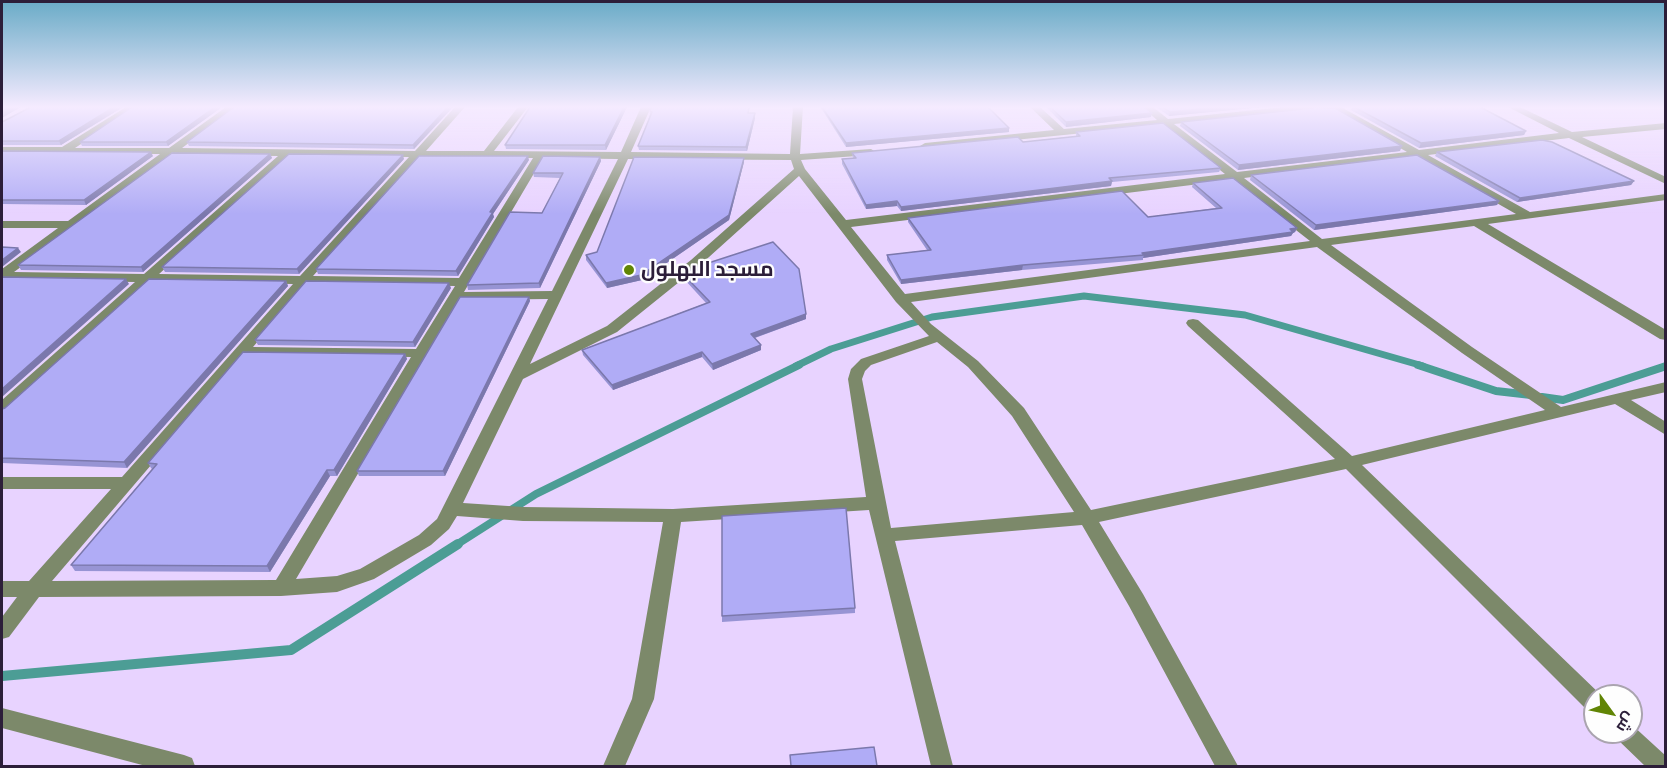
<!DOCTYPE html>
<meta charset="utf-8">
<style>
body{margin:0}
#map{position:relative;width:1667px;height:768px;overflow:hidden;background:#e8d3ff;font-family:Manrope,Cairo,sans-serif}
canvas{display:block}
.frame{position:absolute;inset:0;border:3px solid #2c1e39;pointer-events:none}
.north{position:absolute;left:1583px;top:684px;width:60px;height:60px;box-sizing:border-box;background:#fefefe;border:2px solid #aaa4af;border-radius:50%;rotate:123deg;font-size:16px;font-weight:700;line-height:24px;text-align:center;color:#2c1e39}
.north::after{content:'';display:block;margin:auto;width:21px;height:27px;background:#618505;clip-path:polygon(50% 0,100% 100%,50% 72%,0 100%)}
</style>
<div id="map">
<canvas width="1667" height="768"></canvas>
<div class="frame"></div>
<div class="north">ش</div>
</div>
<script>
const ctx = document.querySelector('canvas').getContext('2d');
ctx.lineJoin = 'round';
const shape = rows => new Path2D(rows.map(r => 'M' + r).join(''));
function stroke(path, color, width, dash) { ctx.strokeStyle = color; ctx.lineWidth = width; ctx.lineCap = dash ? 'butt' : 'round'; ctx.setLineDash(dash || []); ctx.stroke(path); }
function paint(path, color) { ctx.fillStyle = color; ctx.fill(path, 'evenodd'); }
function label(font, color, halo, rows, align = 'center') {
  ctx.font = font + ' Manrope,Cairo,sans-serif'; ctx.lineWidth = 4.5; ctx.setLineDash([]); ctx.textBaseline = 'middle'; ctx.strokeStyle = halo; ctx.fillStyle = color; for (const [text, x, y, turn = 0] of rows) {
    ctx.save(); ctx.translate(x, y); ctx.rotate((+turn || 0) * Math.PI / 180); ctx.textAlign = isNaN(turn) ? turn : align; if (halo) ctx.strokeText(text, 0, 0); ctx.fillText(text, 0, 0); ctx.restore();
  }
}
stroke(shape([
 [796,366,831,349,932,317,1084,296,1245,315,1423,366]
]), '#4c9d95', 7);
stroke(shape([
 [1418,365,1496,391,1531,395],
 [1542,397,1563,400,1666,366],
 [456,545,536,494,799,365]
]), '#4c9d95', 8);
stroke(shape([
 [2,676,291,650,458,544]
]), '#4c9d95', 10);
paint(shape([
 [126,107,137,107,75,148,169,148,226,107,237,107,182,148,415,151,455,107,465,107,426,151,484,151,518,107,528,107,494,151,621,152,641,107,651,107,631,152,790,154,793,107,803,107,800,154,871,149,876,152,871,155,801,160,805,169,846,220,1225,174,1163,125,925,149,920,146,925,143,1054,130,1030,107,1040,107,1064,129,1157,120,1142,107,1153,107,1168,119,1284,107,1315,107,1310,110,1174,124,1237,172,1407,152,1330,107,1341,107,1419,150,1559,133,1508,107,1520,107,1572,132,1666,123,1666,129,1582,137,1666,177,1666,184,1569,138,1428,155,1530,212,1666,194,1666,200,1488,224,1666,330,1666,340,1660,339,1474,226,1331,245,1472,347,1561,407,1666,382,1666,392,1631,400,1666,422,1666,435,1615,404,1362,465,1602,696,1595,696,1595,713,1587,710,1346,469,1099,522,1143,594,1238,766,1215,766,1129,606,1082,525,895,541,953,766,931,766,869,510,681,522,654,699,625,766,603,766,632,699,663,522,523,521,457,516,449,529,431,545,374,579,337,592,281,596,39,597,9,637,2,639,2,617,17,597,2,597,2,581,29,581,111,489,2,489,2,477,122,477,293,284,151,282,7,412,2,413,2,400,135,282,2,280,2,269,58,228,2,228,2,221,68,221,160,154,2,153,2,147,62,147,126,107],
 [173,155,278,156,144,274,14,272,173,155],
 [290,156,409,157,300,276,159,274,290,156],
 [420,157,533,158,459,278,313,276,420,157],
 [1416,157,1516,214,1322,239,1244,178,1416,157],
 [543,158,618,159,552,291,464,292,543,158],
 [628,159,791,160,794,169,691,260,607,326,530,364,628,159],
 [799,176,896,302,929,336,861,359,851,369,848,379,866,497,673,509,523,507,463,503,523,379,617,332,699,266,799,176],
 [1232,180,1310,241,905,294,851,227,1232,180],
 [1317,247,1462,353,1545,410,1352,456,1198,320,1193,319,1188,320,1186,323,1188,326,1335,459,1091,510,1024,408,978,361,931,324,911,302,1317,247],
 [307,284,455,286,416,349,253,347,307,284],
 [548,299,437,519,419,535,360,569,337,576,296,579,460,300,548,299],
 [937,342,968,367,1012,416,1074,512,891,528,862,379,865,371,871,365,937,342],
 [245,355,411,357,276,580,52,581,245,355],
 [2,708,184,755,192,758,195,766,146,766,2,728,2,708],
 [1631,724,1666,756,1666,766,1645,766,1617,739,1614,732,1631,732,1631,724]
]), '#7c896a');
paint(shape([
 [31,107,123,107,61,145,2,145,2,122],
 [222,107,168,146,82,146,80,142],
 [453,107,414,149,189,146,187,142],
 [627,107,606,150,506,149,505,145],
 [651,107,750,107,749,113,755,113,755,118,747,151,639,150,638,146,650,115,650,111],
 [821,107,988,107,1009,132,846,147,821,108],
 [1046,107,1144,107,1151,117,1066,127],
 [1156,107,1263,107,1169,116],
 [1352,107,1480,107,1526,131,1524,135,1419,148,1351,110],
 [1312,108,1400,151,1238,170,1180,126,1181,122],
 [1076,132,1221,168,1219,172,1112,182,1111,186,901,211,897,206,866,209,842,164,842,159,853,158,852,153,1023,142,1076,136],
 [2,151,153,156,86,205,2,204],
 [1437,152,1634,181,1631,185,1517,202,1435,156],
 [270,154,272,158,143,272,21,270,18,265],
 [600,157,601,161,540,288,468,290,467,285,542,213,560,178,534,177,533,173],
 [404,159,299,274,165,272,162,267],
 [529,160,493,214,494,217,458,276,318,274,316,269],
 [744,162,729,220,642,280,607,288,586,260,586,255,597,252],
 [1251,175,1499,201,1497,205,1314,230,1250,180],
 [1193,183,1297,228,1295,232,1293,233,1291,236,1143,258,1143,260,1022,270,901,284,887,260,887,255,927,250,908,222,908,218,1148,217,1216,208,1192,187],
 [684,275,806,314,806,319,755,338,761,345,761,350,713,370,702,357,613,390,583,355,582,350,706,303,685,280],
 [286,281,288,286,127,468,2,463,2,409],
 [451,288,415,347,258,345,255,340],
 [529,297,530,301,445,476,359,476,357,471],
 [405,354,407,359,337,476,330,476,270,572,75,571,71,565,152,469,151,468,148,463],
 [855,608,855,613,722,622,722,616]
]), '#9794d4');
paint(shape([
 [11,107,21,107,2,118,2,112],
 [114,107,123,107,61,145,59,141],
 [215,107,222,107,168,146,166,142],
 [448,107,453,107,414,149,413,145],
 [624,107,627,107,606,150,605,145],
 [1222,107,1263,107,1169,116,1170,112],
 [755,113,755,118,747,151,746,147],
 [1152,113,1151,117,1066,127,1066,122],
 [1009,128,1009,132,846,147,846,143],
 [1526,131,1524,135,1419,148,1421,143],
 [1402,146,1400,151,1238,170,1239,165],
 [151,152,153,156,86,205,84,200],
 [270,154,272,158,143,272,141,267],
 [403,155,404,159,299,274,297,269],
 [528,156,529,160,493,214,494,217,458,276,456,271,490,212],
 [600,157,601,161,540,288,539,283],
 [744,158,744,162,729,220,642,280,607,288,606,283],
 [1112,181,1111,186,901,211,901,207],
 [1634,181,1631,185,1517,202,1520,198],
 [897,201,897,206,866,209,866,205],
 [1499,201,1497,205,1314,230,1316,225],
 [1297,228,1295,232,1293,233,1291,236,1143,258,1144,255,1142,253],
 [18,248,21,252,2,267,2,260],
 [1023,265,1022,270,901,284,901,280],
 [126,279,129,284,2,397,2,389],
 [286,281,288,286,127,468,124,462],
 [449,283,451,288,415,347,413,342],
 [529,297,530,301,445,476,443,471],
 [806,314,806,319,751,339,751,334],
 [761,345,761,350,713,370,712,364],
 [702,352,702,357,613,390,612,385],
 [405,354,407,359,337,476,334,470],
 [327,470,330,476,270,572,267,566]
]), '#7b78ac');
const building = shape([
 [2,107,11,107,2,112,2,107],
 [31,107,114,107,59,141,2,141,2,122,31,107],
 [132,107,215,107,166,142,80,142,132,107],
 [234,107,448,107,413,145,187,142,234,107],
 [530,107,624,107,605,145,505,145,530,107],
 [651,107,749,107,748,113,755,113,746,147,638,146,652,112,650,111,651,107],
 [822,107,988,107,1009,128,846,143,822,107],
 [1050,107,1144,107,1152,113,1066,122,1050,107],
 [1163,107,1222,107,1170,112,1163,107],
 [1314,107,1335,108,1402,146,1239,165,1181,122,1312,108,1314,107],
 [1354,107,1480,107,1526,131,1421,143,1354,107],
 [1163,123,1221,168,1109,178,1112,181,901,207,897,201,866,205,842,159,856,158,852,153,1018,137,1023,142,1080,136,1076,132,1163,123],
 [1542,140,1552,142,1634,181,1520,198,1437,152,1542,140],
 [2,151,151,152,84,200,2,200,2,151],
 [172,153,270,154,141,267,18,265,172,153],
 [289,154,403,155,297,269,162,267,289,154],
 [1417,155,1499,201,1316,225,1251,175,1417,155],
 [419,156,528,156,490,212,493,212,456,271,316,269,419,156],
 [543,156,600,157,539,283,467,285,510,212,542,213,563,173,533,173,543,156],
 [634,157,744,158,729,215,641,275,606,283,586,255,597,252,634,157],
 [1233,178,1297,228,1290,229,1293,232,1142,253,1144,255,1023,265,901,280,887,255,931,250,908,218,1122,191,1148,217,1222,208,1193,183,1233,178],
 [773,242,799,269,806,314,751,334,761,345,712,364,702,352,612,385,582,350,710,302,684,275,693,268,773,242],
 [2,247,18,248,2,260,2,247],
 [2,277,126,279,2,389,2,277],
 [149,279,286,281,124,462,2,458,2,409,5,408,149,279],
 [306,281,449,283,413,342,255,340,306,281],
 [460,297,529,297,443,471,357,471,460,297],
 [243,352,405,354,334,470,327,470,267,566,71,565,157,464,148,463,243,352],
 [846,508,855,608,722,616,722,516,846,508],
 [874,747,877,766,791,766,790,755,874,747]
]);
paint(building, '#b0acf6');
stroke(building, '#7b78ac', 1.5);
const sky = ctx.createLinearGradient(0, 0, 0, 214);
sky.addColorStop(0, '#69abc7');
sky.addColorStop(0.5, '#f5ebff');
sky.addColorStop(1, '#f5ebff00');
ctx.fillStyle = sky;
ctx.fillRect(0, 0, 1667, 214);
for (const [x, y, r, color] of [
 [629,270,6,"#618505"]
]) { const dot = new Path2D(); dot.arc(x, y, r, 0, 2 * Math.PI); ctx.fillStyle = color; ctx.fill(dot); stroke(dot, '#fefefe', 2); }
label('bold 21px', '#2c1e39', '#fefefe', [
 ["مسجد البهلول",641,270]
], 'left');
</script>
